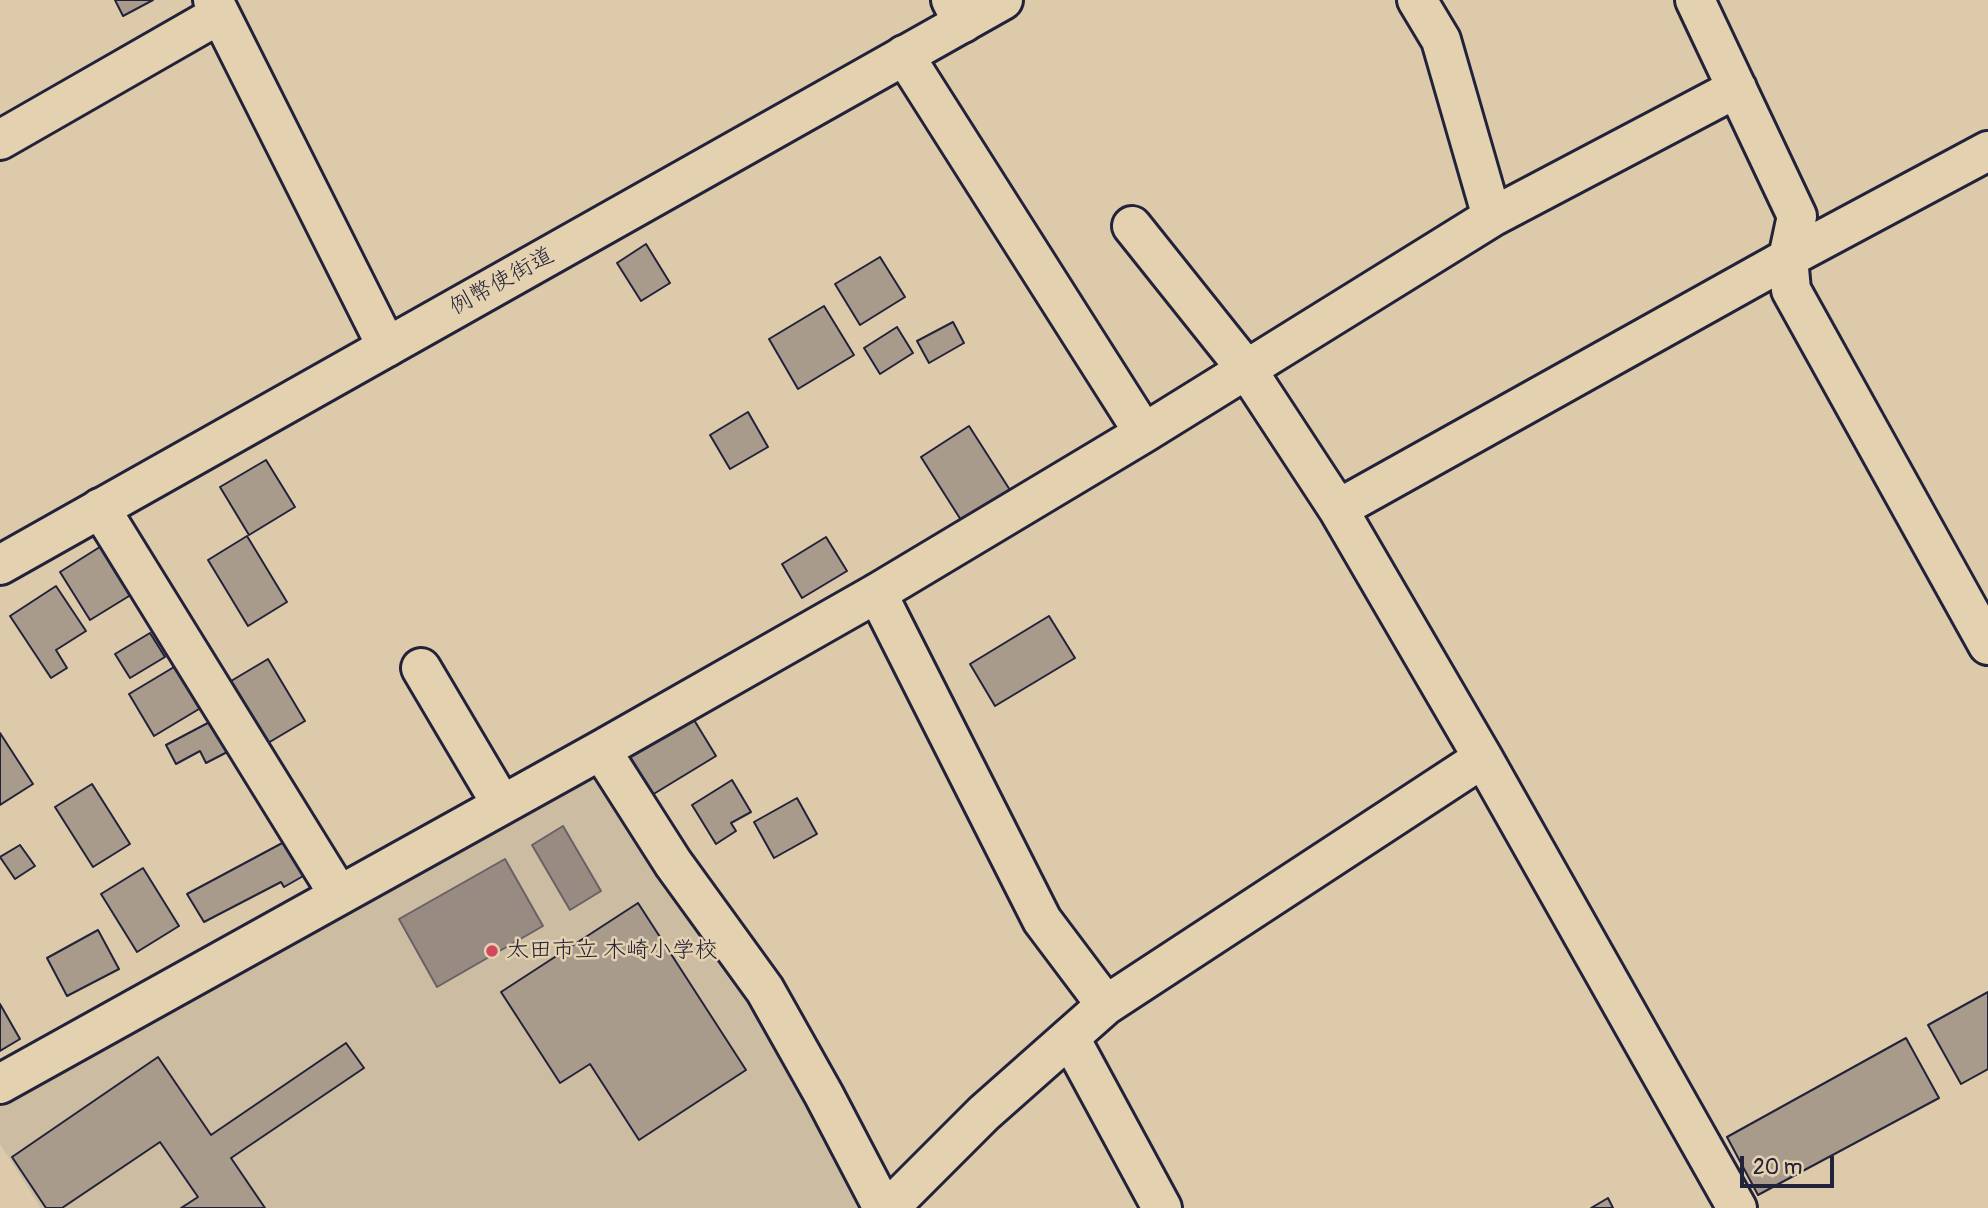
<!DOCTYPE html>
<meta charset="utf-8">
<style>
body{margin:0}
#map{position:relative;width:1988px;height:1208px;overflow:hidden;background:#dccaaa;font-family:Pangolin,sans-serif}
canvas{display:block}
.scale{position:absolute;left:1740px;top:1156px;width:94px;height:32px;box-sizing:border-box;border:4px solid #22223b;border-top:0;padding-left:9px;font-size:21px;line-height:24px;white-space:nowrap;color:#22223b;-webkit-text-stroke:5px #e4d1af;paint-order:stroke}
</style>
<div id="map">
<canvas width="1988" height="1208"></canvas>
<div class="scale">20 m</div>
</div>
<script>
const ctx = document.querySelector('canvas').getContext('2d');
ctx.lineJoin = 'round';
function paint(path, color) { ctx.fillStyle = color; ctx.fill(path, 'evenodd'); }
const shape = rows => new Path2D(rows.map(r => 'M' + r).join(''));
function stroke(path, color, width, dash) { ctx.strokeStyle = color; ctx.lineWidth = width; ctx.lineCap = dash ? 'butt' : 'round'; ctx.setLineDash(dash || []); ctx.stroke(path); }
function label(font, color, halo, rows, align = 'center') {
  ctx.font = font + ' Pangolin,"Klee One",sans-serif'; ctx.lineWidth = 5; ctx.setLineDash([]); ctx.textBaseline = 'middle'; ctx.strokeStyle = halo; ctx.fillStyle = color; for (const [text, x, y, turn = 0] of rows) {
    ctx.save(); ctx.translate(x, y); ctx.rotate((+turn || 0) * Math.PI / 180); ctx.textAlign = isNaN(turn) ? turn : align; if (halo) ctx.strokeText(text, 0, 0); ctx.fillText(text, 0, 0); ctx.restore();
  }
}
paint(shape([
 [598,762,756,996,870,1208,41,1208,0,1144,0,1094]
]), '#ccbca1');
const water = shape([
 [563,826,601,891,570,910,532,845,563,826],
 [505,859,543,926,437,987,399,919,505,859]
]);
paint(water, '#988b82');
stroke(water, '#696166', 2);
const building = shape([
 [115,0,153,0,123,16,115,0],
 [646,244,670,283,641,301,617,263,646,244],
 [880,257,905,297,860,325,835,284,880,257],
 [824,306,854,355,798,389,769,339,824,306],
 [953,322,964,343,929,363,917,341,953,322],
 [897,327,913,353,880,374,864,348,897,327],
 [748,412,768,447,730,469,710,435,748,412],
 [969,426,1010,490,961,520,921,457,969,426],
 [266,460,295,507,249,535,220,487,266,460],
 [247,536,287,602,248,626,208,560,247,536],
 [826,537,847,571,802,598,782,564,826,537],
 [103,545,134,593,90,620,60,572,103,545],
 [56,586,86,631,56,650,67,668,51,678,10,616,56,586],
 [1049,616,1075,658,995,706,970,664,1049,616],
 [150,633,165,657,130,678,115,654,150,633],
 [268,659,305,721,263,746,226,684,268,659],
 [179,664,204,706,154,736,129,694,179,664],
 [691,715,716,756,647,798,622,757,691,715],
 [221,716,237,747,206,763,200,751,176,764,166,745,221,716],
 [0,733,33,784,0,805,0,733],
 [732,780,751,812,731,823,736,831,716,844,692,805,732,780],
 [92,784,130,844,93,867,55,807,92,784],
 [797,798,817,834,774,858,754,822,797,798],
 [286,841,305,875,284,887,281,882,204,922,187,894,286,841],
 [20,845,35,866,15,879,0,857,20,845],
 [143,868,179,926,137,952,101,894,143,868],
 [638,903,746,1070,639,1140,590,1064,560,1083,501,992,638,903],
 [98,930,119,969,67,996,47,958,98,930],
 [1988,992,1988,1069,1961,1084,1928,1025,1988,992],
 [0,1004,20,1039,0,1051,0,1004],
 [1906,1038,1939,1098,1758,1195,1727,1137,1906,1038],
 [346,1043,364,1068,231,1158,265,1208,181,1208,198,1197,160,1142,62,1208,46,1208,12,1157,158,1057,211,1135,346,1043],
 [1608,1198,1613,1208,1591,1208,1608,1198]
]);
paint(building, '#a89b8b');
stroke(building, '#22223b', 2);
const minor = shape([
 [213,0,387,347],
 [951,0,963,23],
 [1417,0,1441,40,1492,217],
 [1695,0,1797,216,1788,258,1791,290,1988,645],
 [904,55,1144,433],
 [0,140,220,14],
 [1132,226,1247,370,1338,509,1483,758,1737,1208],
 [100,508,339,895],
 [1338,509,1788,258,1988,151],
 [877,593,1042,920,1106,1005],
 [421,668,502,805],
 [601,750,673,863,765,990,824,1095,883,1208],
 [1070,1038,1162,1208],
 [0,1084,601,750,877,593,1144,433,1492,217,1737,88],
 [889,1208,984,1113,1106,1005,1483,758]
]);
const major = shape([
 [0,565,1003,0]
]);
stroke(minor, '#22223b', 44);
stroke(major, '#22223b', 44);
stroke(minor, '#e4d1af', 38);
stroke(major, '#e4d1af', 38);
for (const [x, y, r, color] of [
 [492,951,7,"#d1495b"]
]) { const dot = new Path2D(); dot.arc(x, y, r, 0, 2 * Math.PI); ctx.fillStyle = color; ctx.fill(dot); stroke(dot, '#e4d1af', 2.5); }
label('23px', '#22223b', '#e4d1af', [
 ["例幣使街道",502,282,-29]
]);
label('23px', '#22223b', '#e4d1af', [
 ["太田市立 木崎小学校",506,951]
], 'left');
</script>
